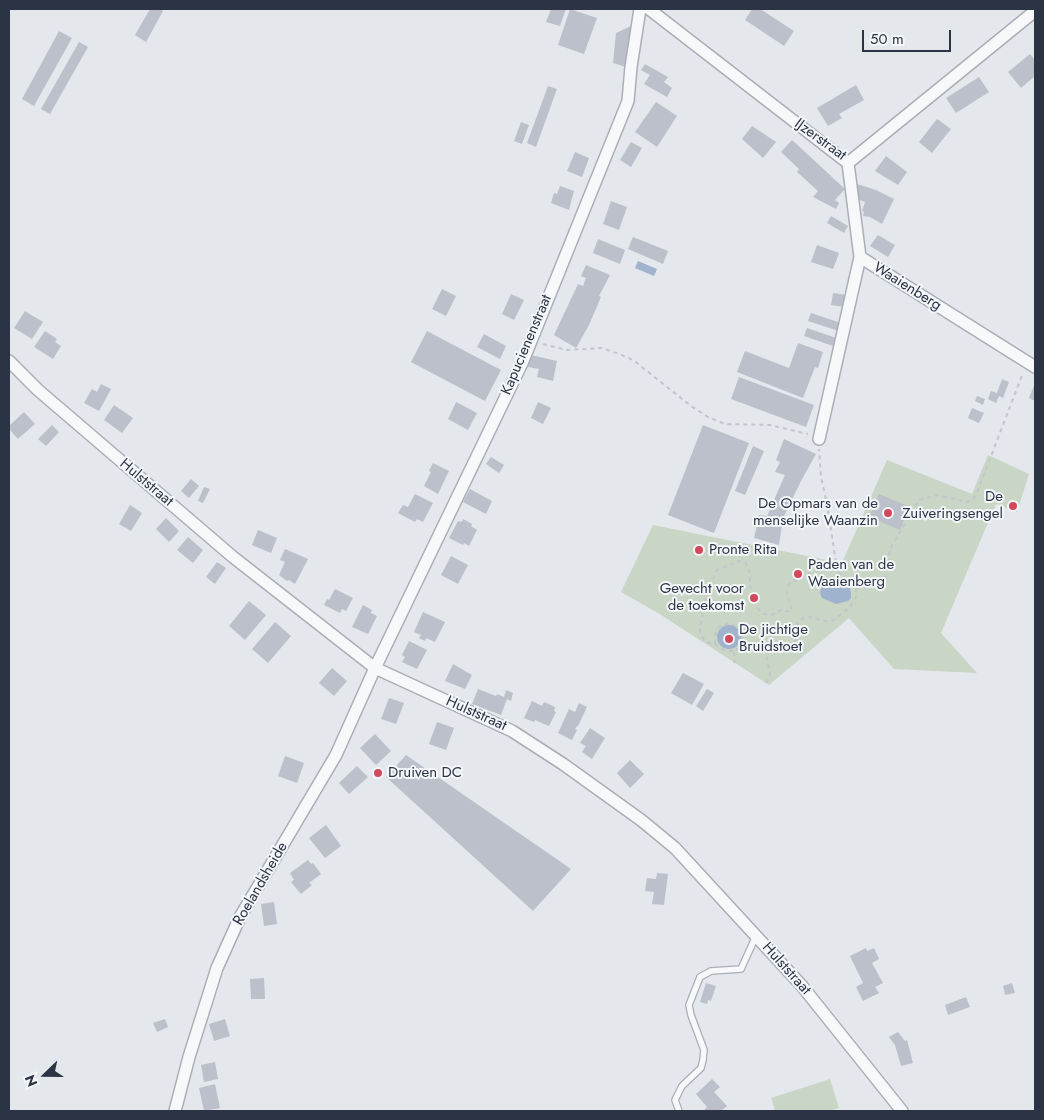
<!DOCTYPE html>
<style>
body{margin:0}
#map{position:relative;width:1044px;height:1120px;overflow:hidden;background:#e4e7ec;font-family:Jost,sans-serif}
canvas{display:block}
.frame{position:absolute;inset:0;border:10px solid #2b3445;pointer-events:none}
.north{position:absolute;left:20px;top:1050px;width:50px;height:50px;-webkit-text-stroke:4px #f4f6f9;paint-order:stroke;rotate:248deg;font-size:14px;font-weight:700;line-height:20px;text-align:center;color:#2b3445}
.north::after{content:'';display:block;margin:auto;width:18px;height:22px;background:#2b3445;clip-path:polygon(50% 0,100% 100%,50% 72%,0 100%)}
.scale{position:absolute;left:862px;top:30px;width:89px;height:22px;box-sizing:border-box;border:2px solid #2b3445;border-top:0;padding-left:6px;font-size:15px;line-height:18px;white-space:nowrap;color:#2b3445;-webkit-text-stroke:4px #f4f6f9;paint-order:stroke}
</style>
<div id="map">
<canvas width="1044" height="1120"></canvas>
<div class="frame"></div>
<div class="north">N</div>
<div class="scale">50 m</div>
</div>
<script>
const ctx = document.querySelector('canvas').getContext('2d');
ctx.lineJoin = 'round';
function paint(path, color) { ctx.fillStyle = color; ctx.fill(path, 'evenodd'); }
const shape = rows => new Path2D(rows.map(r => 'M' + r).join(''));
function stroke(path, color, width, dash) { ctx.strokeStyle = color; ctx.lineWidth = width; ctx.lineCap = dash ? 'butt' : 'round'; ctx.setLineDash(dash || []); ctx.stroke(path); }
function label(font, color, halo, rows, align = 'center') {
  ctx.font = font + ' Jost,sans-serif'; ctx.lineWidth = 4; ctx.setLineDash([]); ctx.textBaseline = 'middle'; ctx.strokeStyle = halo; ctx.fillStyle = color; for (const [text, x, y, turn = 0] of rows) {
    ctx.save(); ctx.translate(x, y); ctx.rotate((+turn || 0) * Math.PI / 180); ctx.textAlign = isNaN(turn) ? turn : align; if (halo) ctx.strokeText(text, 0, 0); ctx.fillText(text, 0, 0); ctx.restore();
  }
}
paint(shape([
 [988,455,1029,474,1017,512,996,504,941,633,977,673,894,669,849,618,769,685,658,613,621,592,653,525,842,563,887,460,972,494],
 [830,1079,839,1108,830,1111,775,1111,771,1098]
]), '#c9d6c5');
paint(shape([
 [638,261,657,269,654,276,635,268],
 [832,578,841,580,849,585,851,593,851,598,848,601,836,604,822,598,820,593,822,585,826,580],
 '717 637a12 12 0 1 1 24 0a12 12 0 1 1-24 0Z'
]), '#9fb4cc');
paint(shape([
 [150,9,160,9,163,11,146,42,135,35],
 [551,9,566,9,560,26,546,22],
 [570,9,597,18,584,54,558,45],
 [752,9,760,9,794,31,784,46,745,20],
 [631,26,626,67,613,63,616,33],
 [59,31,72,38,34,106,22,99],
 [79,42,88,47,50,114,41,109],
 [1030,54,1035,60,1035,76,1021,88,1008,72],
 [645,64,668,77,664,82,672,88,667,97,644,84,650,75,641,70],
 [979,77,989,92,956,113,946,98],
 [856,85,864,100,839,114,842,118,828,126,817,108],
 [548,86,557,89,536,147,527,143],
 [656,102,677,116,657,147,635,132],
 [937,119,951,129,932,153,919,142],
 [521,122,529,125,522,144,514,141],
 [752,126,776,142,763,158,742,139],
 [792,140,845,189,835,200,839,203,836,209,813,197,818,191,797,172,799,169,781,152],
 [631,142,642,148,631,167,620,160],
 [575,152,589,158,582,177,567,171],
 [886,156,907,172,898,185,875,171],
 [857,184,876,190,894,199,882,224,870,217,863,216,864,212,862,211,865,202,854,198],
 [560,186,574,191,569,210,551,203,554,193,557,194],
 [611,201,627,207,619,230,603,224],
 [831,216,848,226,844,233,827,223],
 [878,235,895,245,888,257,870,246],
 [633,237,668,251,663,264,628,249],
 [598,239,625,250,620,264,593,253],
 [817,245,839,253,833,269,811,262],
 [586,265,610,275,599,296,601,297,589,325,576,348,554,335,578,284,583,286,586,278,581,276],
 [442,289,456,296,446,316,432,309],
 [833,293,847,295,845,307,831,305],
 [511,294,524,300,514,320,502,314],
 [25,311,43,322,32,339,14,328],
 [811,313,841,323,839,331,808,321],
 [807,328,839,339,836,347,804,336],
 [45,331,57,339,55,342,61,346,53,359,34,347],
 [427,331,501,370,485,401,411,362],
 [484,334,506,346,500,359,477,347],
 [798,343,823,352,818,368,815,367,803,398,737,372,745,351,789,368],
 [531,355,557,361,553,381,537,377,539,369,528,367],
 [739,377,814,405,806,427,731,399],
 [1002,379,1009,382,1003,398,999,396,996,403,988,399,991,391,997,393],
 [1035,383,1035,401,1029,398],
 [101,384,111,389,99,411,84,403,92,389,97,392],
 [977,396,985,399,983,405,975,401],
 [456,402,477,413,468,430,448,419],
 [538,402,551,408,543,424,531,418],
 [114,405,133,418,122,433,104,420],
 [972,408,984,413,979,423,968,418],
 [24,412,35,424,18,439,9,429,9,426],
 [52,425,59,432,46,446,38,439],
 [703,425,749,443,714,533,668,515],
 [784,439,816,454,801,481,783,518,779,545,754,538,759,515,767,516,785,475,775,472,780,462,776,460],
 [753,446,764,451,745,495,735,491],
 [491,457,504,465,499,473,486,464],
 [433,463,449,471,438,494,424,486,431,472,429,471],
 [191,479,199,486,189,498,181,491],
 [204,487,210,489,203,503,198,501],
 [470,489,492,501,486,514,463,502],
 [415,494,433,503,423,522,417,519,415,522,398,513,403,505,408,507],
 [879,494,910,507,900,530,869,517],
 [130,505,142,513,131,531,119,524],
 [166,518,179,531,169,542,156,529],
 [463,519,472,524,471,526,477,530,469,546,464,543,463,545,449,538,458,521,462,522],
 [258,530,277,538,271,553,252,545],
 [188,537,203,550,193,563,177,550],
 [285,549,308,559,295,584,289,580,287,581,279,575,285,562,280,560],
 [451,556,468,565,458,584,441,575],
 [217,562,226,568,215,584,206,577],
 [335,589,353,598,346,611,342,609,340,613,324,605,327,599,329,600],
 [249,601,266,615,245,640,229,626],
 [363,605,372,610,371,613,377,616,368,634,352,627],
 [423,612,445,622,435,642,426,638,425,641,419,638,421,635,414,632],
 [275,622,291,636,268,663,252,649],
 [409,641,427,650,417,669,402,662,405,657,402,655],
 [453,664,472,675,465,689,445,681],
 [332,668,347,681,334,696,319,683],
 [683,673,704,684,692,705,671,693],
 [478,689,496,696,497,694,504,697,506,690,513,693,511,701,507,699,501,715,472,704],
 [707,689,714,693,703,711,696,706],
 [389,698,404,703,396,724,381,719],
 [532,701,542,706,544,702,555,707,554,711,556,712,549,726,535,720,534,722,524,718],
 [579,703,587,707,578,726,577,726,575,729,577,730,572,740,558,733,569,709,575,712],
 [437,722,454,728,446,750,429,744],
 [590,728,605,738,592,759,582,752,586,746,580,743],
 [375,734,391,751,376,765,360,748],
 [406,755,571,869,533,911,386,777],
 [285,756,304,763,297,783,278,776],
 [630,760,644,774,630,788,617,773],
 [357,766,368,777,349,794,339,783],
 [326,825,341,846,325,858,309,838],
 [308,860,311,864,313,863,321,874,309,883,312,885,301,894,291,882,294,880,290,873],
 [657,873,668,874,664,905,652,904,654,892,645,891,647,878,656,879],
 [274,902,277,924,264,926,261,904],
 [866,948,867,951,874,948,879,959,872,963,883,983,875,987,879,993,863,1001,856,987,863,983,850,956],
 [264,978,265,999,251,999,250,979],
 [706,983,716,986,711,1001,708,1000,707,1004,700,1002],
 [1012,983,1015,993,1005,995,1003,986],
 [966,997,970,1007,948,1015,945,1005],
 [165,1019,168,1027,157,1032,153,1023],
 [225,1019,230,1036,214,1041,209,1024],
 [898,1032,905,1041,907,1040,913,1063,901,1066,895,1045,889,1037],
 [215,1062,218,1079,204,1082,201,1065],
 [712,1079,720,1087,714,1092,727,1106,721,1111,703,1111,707,1107,696,1094],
 [215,1084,220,1108,204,1111,199,1088]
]), '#bbc0ca');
const service = shape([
 [679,1111,675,1100,682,1086,701,1068,703,1060,704,1050,691,1015,689,1005,700,977,711,971,741,969,756,936]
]);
const minor = shape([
 [649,9,848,163],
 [848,163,1035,11],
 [860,257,1035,367],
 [9,361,38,390,233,557,375,668,512,731,563,764,641,820,675,848,802,986,902,1111],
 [819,439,860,257,848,163],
 [175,1111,189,1057,217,968,240,917,336,755,375,668,523,361,628,101,631,67,640,9]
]);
stroke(service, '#a9aeb7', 8);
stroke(minor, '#a9aeb7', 14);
stroke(shape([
 [543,344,567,350,602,348,619,354,633,360,691,406,708,417,725,424,770,425,808,434],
 [856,588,874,587,881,584,885,579,890,549,919,500,937,495,966,502,972,500,976,495,1023,373],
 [715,644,715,635,719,627,730,623,741,629,743,644,742,647],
 [733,651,724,650,715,644,706,642,700,634,700,628,707,593,717,570,739,561,745,562,749,570,751,591,758,609,763,614,771,615,781,610,790,612,792,610,787,594,787,587,791,582,808,574,835,565,836,562,827,504,821,477,819,449],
 [734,663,736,659,733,651,742,647,747,645,761,648,769,648],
 [766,683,769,679,770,675,767,657,770,646,786,645,795,641,797,638,797,624,803,618,811,617,822,621,832,621,850,607,856,597,856,588,839,574,835,565]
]), '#c2c5cb', 2, [4, 4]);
stroke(service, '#f7f8fa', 5.5);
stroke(minor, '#f7f8fa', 11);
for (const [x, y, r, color] of [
 [1013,506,5,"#d1495b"],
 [888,513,5,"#d1495b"],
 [699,550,5,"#d1495b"],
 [798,574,5,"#d1495b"],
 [754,598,5,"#d1495b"],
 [729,639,5,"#d1495b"],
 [378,773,5,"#d1495b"]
]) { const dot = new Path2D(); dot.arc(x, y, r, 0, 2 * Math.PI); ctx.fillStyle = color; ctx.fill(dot); stroke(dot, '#f4f6f9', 2); }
label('15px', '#2b3445', '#f4f6f9', [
 ["IJzerstraat",820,140,36],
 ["Waaienberg",907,287,32],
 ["Kapucienenstraat",527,345,-67],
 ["Hulststraat",146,483,40],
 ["Hulststraat",476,714,24],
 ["Roelandsheide",261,884,-60],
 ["Hulststraat",786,969,48]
]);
label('15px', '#2b3445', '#f4f6f9', [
 ["De",1003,497,"right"],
 ["Zuiveringsengel",1003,514,"right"],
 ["De Opmars van de",878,504,"right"],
 ["menselijke Waanzin",878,521,"right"],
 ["Pronte Rita",709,550],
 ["Paden van de",808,565],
 ["Waaienberg",808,582],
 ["Gevecht voor",744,589,"right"],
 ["de toekomst",744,606,"right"],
 ["De jichtige",739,630],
 ["Bruidstoet",739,647],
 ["Druiven DC",388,773]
], 'left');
</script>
